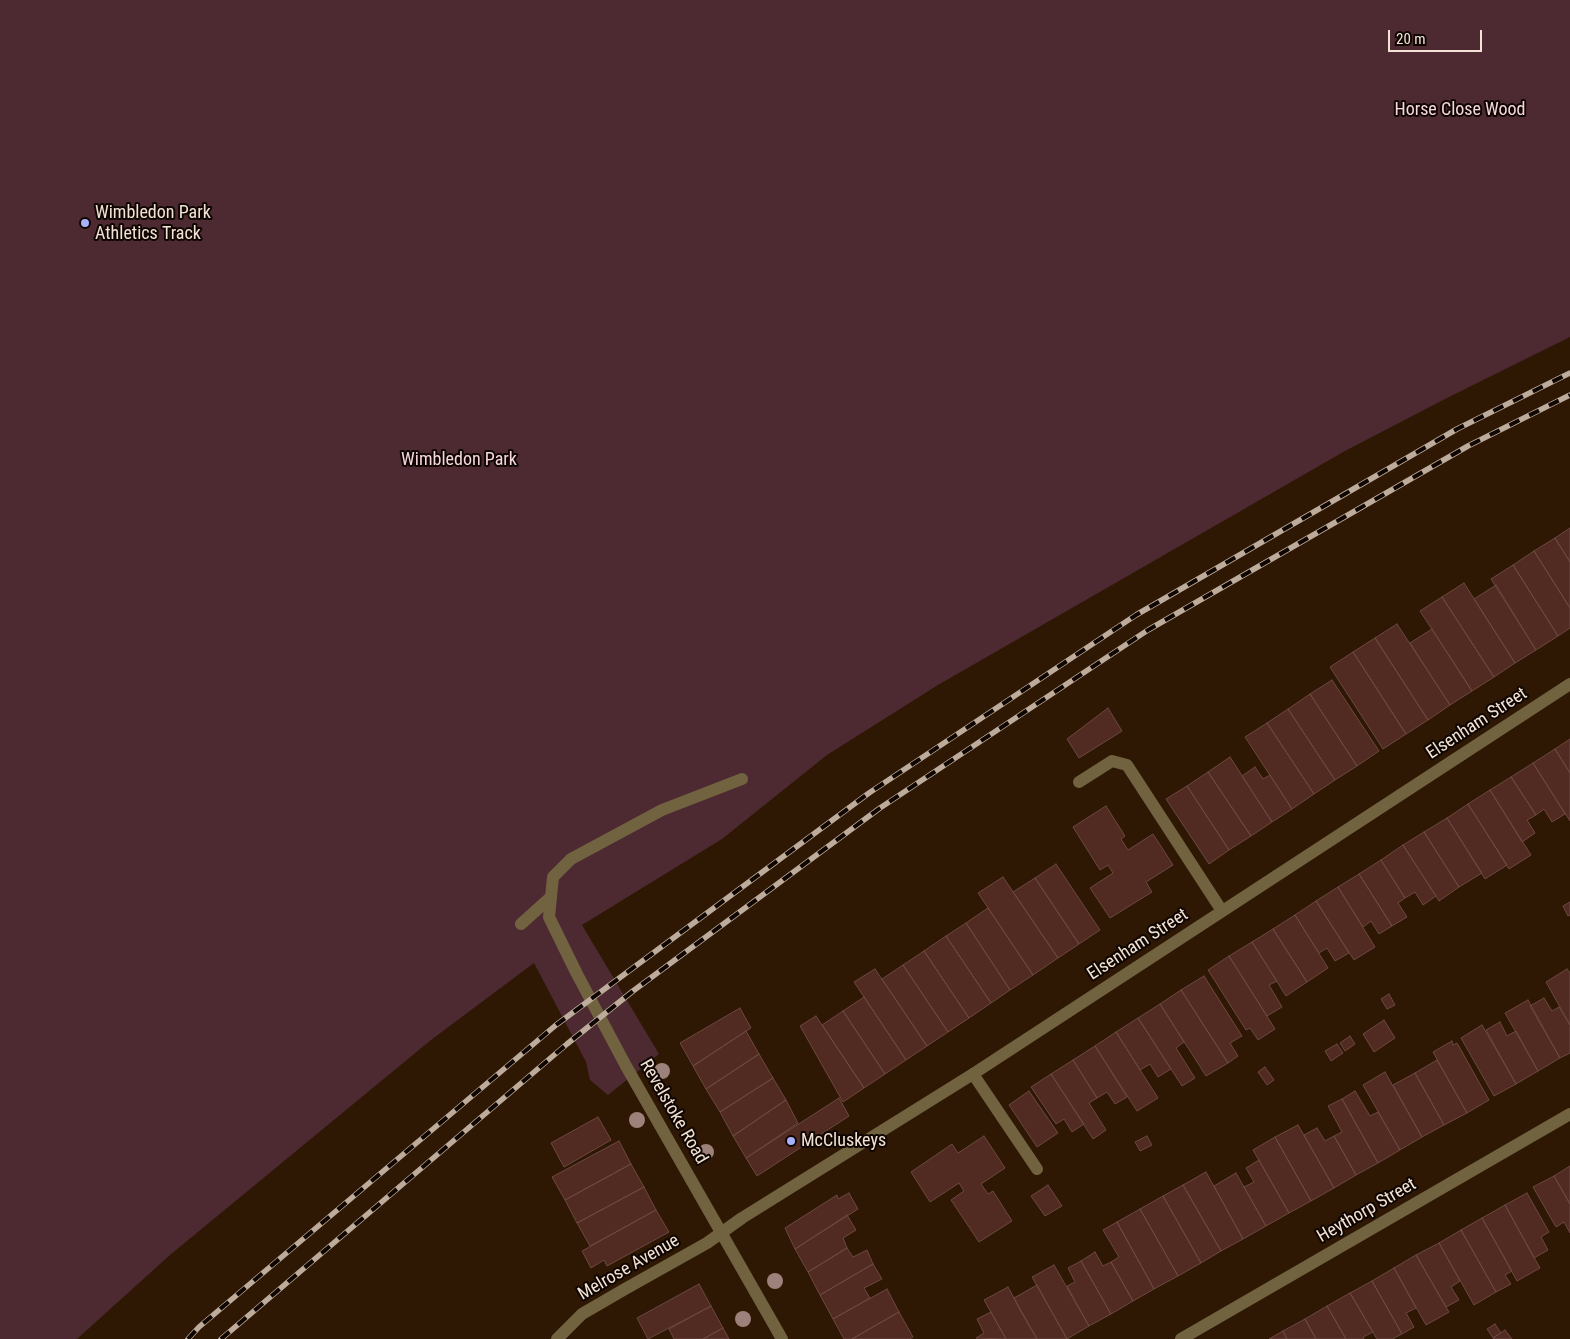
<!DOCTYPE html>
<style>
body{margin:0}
#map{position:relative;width:1570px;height:1339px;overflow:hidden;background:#2e1703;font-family:"Roboto Condensed",sans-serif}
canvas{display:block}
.scale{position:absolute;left:1388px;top:30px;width:94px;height:22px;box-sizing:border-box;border:2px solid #f3e3d6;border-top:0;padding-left:6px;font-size:15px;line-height:18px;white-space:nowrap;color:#f3e3d6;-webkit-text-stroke:4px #0f0601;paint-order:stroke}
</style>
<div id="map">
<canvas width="1570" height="1339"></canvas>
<div class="scale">20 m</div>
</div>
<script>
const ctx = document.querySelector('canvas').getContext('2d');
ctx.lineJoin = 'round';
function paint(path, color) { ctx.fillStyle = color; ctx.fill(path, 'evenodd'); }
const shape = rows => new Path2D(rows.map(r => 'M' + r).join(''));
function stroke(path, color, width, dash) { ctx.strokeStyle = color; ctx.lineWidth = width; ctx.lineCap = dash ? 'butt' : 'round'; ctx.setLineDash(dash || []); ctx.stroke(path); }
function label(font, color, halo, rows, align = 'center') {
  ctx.font = font + ' "Roboto Condensed",sans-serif'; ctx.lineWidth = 4; ctx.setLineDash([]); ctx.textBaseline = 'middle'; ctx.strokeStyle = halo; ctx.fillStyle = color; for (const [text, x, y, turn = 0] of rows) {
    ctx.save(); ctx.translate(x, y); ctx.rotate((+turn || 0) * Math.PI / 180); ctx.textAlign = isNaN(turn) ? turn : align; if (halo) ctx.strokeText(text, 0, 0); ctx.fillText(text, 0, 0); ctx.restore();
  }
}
paint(shape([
 [0,0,1570,0,1570,337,1445,399,1345,451,938,685,827,755,722,839,582,925,659,1054,608,1095,590,1080,586,1062,534,963,431,1040,170,1255,77,1339,0,1339]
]), '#4d2932');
const building = shape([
 [1570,528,1570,562,1555,538,1570,528],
 [1555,538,1570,562,1570,608,1534,551,1555,538],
 [1534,551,1570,608,1570,628,1558,636,1513,565,1534,551],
 [1513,565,1558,636,1536,650,1491,579,1513,565],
 [1464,583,1515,663,1494,677,1442,597,1464,583],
 [1496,585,1536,650,1515,663,1474,599,1496,585],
 [1442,597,1494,677,1472,691,1420,611,1442,597],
 [1397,624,1450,705,1428,720,1375,638,1397,624],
 [1432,629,1472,691,1450,705,1410,643,1432,629],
 [1375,638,1428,720,1406,734,1353,652,1375,638],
 [1353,652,1406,734,1383,749,1330,667,1353,652],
 [1332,680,1379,751,1357,766,1310,694,1332,680],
 [1310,694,1357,766,1335,780,1288,709,1310,694],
 [1108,708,1122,731,1079,758,1067,739,1108,708],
 [1288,709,1335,780,1314,794,1267,723,1288,709],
 [1267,723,1314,794,1292,809,1245,737,1267,723],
 [1570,739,1570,773,1555,749,1570,739],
 [1555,749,1570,773,1570,821,1533,763,1555,749],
 [1230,757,1272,822,1251,836,1208,772,1230,757],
 [1533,763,1565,814,1552,822,1544,809,1536,815,1511,777,1533,763],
 [1255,767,1263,779,1270,775,1292,809,1272,822,1242,776,1255,767],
 [1208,772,1251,836,1229,850,1187,786,1208,772],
 [1511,777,1536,815,1527,820,1535,833,1522,842,1490,790,1511,777],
 [1187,786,1229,850,1209,864,1166,799,1187,786],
 [1490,790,1531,855,1509,869,1468,804,1490,790],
 [1468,804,1507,865,1485,879,1447,818,1468,804],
 [1106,806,1125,836,1121,839,1128,850,1153,834,1173,865,1146,882,1152,892,1110,918,1090,888,1113,873,1108,865,1100,870,1073,827,1106,806],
 [1447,818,1482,873,1459,887,1424,832,1447,818],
 [1424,832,1459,887,1439,901,1403,845,1424,832],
 [1403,845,1436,896,1423,905,1415,892,1405,898,1381,860,1403,845],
 [1381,860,1405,898,1398,903,1407,917,1392,926,1359,874,1381,860],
 [1056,864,1100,930,1079,944,1035,878,1056,864],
 [1359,874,1392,926,1379,934,1371,921,1363,927,1338,887,1359,874],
 [1003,877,1058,958,1033,975,978,893,1003,877],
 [1035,878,1079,944,1058,958,1013,892,1035,878],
 [1338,887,1375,947,1354,960,1316,901,1338,887],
 [1316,901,1349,953,1335,961,1327,948,1319,953,1295,915,1316,901],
 [1570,902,1570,915,1568,916,1563,906,1570,902],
 [988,908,1033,975,1010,990,966,923,988,908],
 [1295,915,1328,968,1307,982,1273,929,1295,915],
 [966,923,1010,990,991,1003,946,936,966,923],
 [1273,929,1307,982,1286,996,1252,942,1273,929],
 [946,936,991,1003,969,1018,924,951,946,936],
 [1252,942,1277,981,1269,985,1282,1007,1267,1016,1229,956,1252,942],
 [924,951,969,1018,948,1032,903,965,924,951],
 [1229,956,1275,1029,1258,1040,1250,1028,1246,1030,1208,970,1229,956],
 [903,965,948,1032,927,1046,882,979,903,965],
 [875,969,927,1046,906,1060,854,982,875,969],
 [1567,969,1570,973,1570,1025,1546,982,1567,969],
 [1204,976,1242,1036,1230,1043,1238,1056,1228,1063,1181,990,1204,976],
 [1181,990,1228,1063,1206,1076,1160,1004,1181,990],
 [1389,994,1395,1005,1387,1009,1381,999,1389,994],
 [864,997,906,1060,885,1074,843,1011,864,997],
 [1544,998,1552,1011,1559,1007,1570,1025,1570,1053,1560,1058,1530,1006,1544,998],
 [1528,1000,1560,1058,1538,1071,1505,1013,1528,1000],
 [1160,1004,1184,1042,1176,1048,1195,1078,1182,1086,1138,1018,1160,1004],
 [740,1008,751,1028,693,1066,680,1043,740,1008],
 [843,1011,885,1074,864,1088,822,1025,843,1011],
 [816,1016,864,1088,843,1102,800,1026,816,1016],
 [1138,1018,1171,1069,1158,1077,1150,1064,1140,1070,1116,1032,1138,1018],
 [1384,1020,1395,1038,1374,1052,1363,1034,1384,1020],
 [1500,1022,1507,1036,1516,1031,1538,1071,1516,1084,1486,1030,1500,1022],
 [1482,1025,1516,1084,1494,1096,1461,1038,1482,1025],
 [746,1031,759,1054,706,1089,693,1066,746,1031],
 [1116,1032,1158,1098,1137,1111,1095,1046,1116,1032],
 [1350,1036,1355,1044,1345,1051,1340,1043,1350,1036],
 [1452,1041,1453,1045,1457,1043,1489,1100,1467,1113,1433,1052,1452,1041],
 [1337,1044,1343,1053,1331,1061,1325,1051,1337,1044],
 [1095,1046,1127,1097,1115,1104,1107,1092,1097,1098,1073,1060,1095,1046],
 [759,1054,773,1078,720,1112,706,1089,759,1054],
 [1073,1060,1097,1098,1089,1103,1106,1130,1093,1139,1051,1074,1073,1060],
 [1437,1060,1467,1113,1444,1125,1415,1073,1437,1060],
 [1265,1067,1274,1080,1267,1085,1258,1072,1265,1067],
 [1385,1072,1422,1137,1400,1150,1363,1085,1385,1072],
 [1415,1073,1444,1125,1422,1137,1393,1085,1415,1073],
 [1051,1074,1084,1124,1072,1132,1064,1119,1056,1124,1031,1087,1051,1074],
 [773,1078,786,1100,733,1136,720,1112,773,1078],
 [1029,1091,1058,1133,1037,1147,1009,1105,1029,1091],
 [1355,1091,1370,1116,1378,1112,1400,1150,1378,1163,1342,1099,1355,1091],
 [839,1098,849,1116,757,1176,746,1158,839,1098],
 [1342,1099,1378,1163,1356,1175,1334,1136,1342,1132,1328,1106,1342,1099],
 [786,1100,798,1123,746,1158,733,1136,786,1100],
 [598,1117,611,1140,564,1167,551,1143,598,1117],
 [1298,1125,1334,1188,1311,1201,1275,1137,1298,1125],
 [1317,1128,1325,1141,1334,1136,1356,1175,1334,1188,1304,1135,1317,1128],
 [984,1136,1005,1168,981,1184,988,1194,993,1191,1012,1221,979,1242,951,1200,964,1191,959,1183,930,1202,911,1172,952,1144,958,1153,984,1136],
 [1147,1136,1152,1145,1140,1151,1135,1142,1147,1136],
 [1275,1137,1311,1201,1289,1213,1253,1150,1275,1137],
 [619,1141,631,1164,565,1200,552,1177,619,1141],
 [1259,1160,1289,1213,1266,1226,1244,1187,1254,1182,1246,1168,1259,1160],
 [631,1164,644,1187,577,1223,565,1200,631,1164],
 [1570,1166,1570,1204,1554,1176,1570,1166],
 [1206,1172,1243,1239,1221,1251,1183,1185,1206,1172],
 [1236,1173,1266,1226,1243,1239,1214,1186,1236,1173],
 [1554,1176,1570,1204,1570,1233,1564,1222,1556,1227,1533,1187,1554,1176],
 [1048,1185,1062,1206,1045,1216,1031,1196,1048,1185],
 [1183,1185,1221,1251,1201,1263,1163,1196,1183,1185],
 [644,1187,656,1210,590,1246,577,1223,644,1187],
 [849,1193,858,1209,795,1249,785,1228,837,1195,838,1199,849,1193],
 [1527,1193,1549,1232,1541,1237,1548,1250,1534,1258,1505,1205,1527,1193],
 [1163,1196,1201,1263,1178,1276,1140,1209,1163,1196],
 [1505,1205,1540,1268,1517,1281,1482,1218,1505,1205],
 [1140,1209,1178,1276,1154,1289,1117,1222,1140,1209],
 [656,1210,669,1232,607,1266,604,1260,591,1268,582,1251,656,1210],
 [847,1215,856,1230,843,1238,847,1248,808,1272,795,1249,847,1215],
 [1482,1218,1512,1271,1505,1275,1511,1284,1496,1292,1461,1230,1482,1218],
 [1117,1222,1154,1289,1133,1301,1111,1262,1119,1257,1103,1230,1117,1222],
 [1461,1230,1496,1292,1474,1305,1439,1243,1461,1230],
 [1439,1243,1460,1281,1451,1287,1459,1300,1446,1307,1416,1255,1439,1243],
 [847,1248,853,1257,867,1250,873,1264,820,1295,808,1272,847,1248],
 [1095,1252,1103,1266,1111,1262,1133,1301,1111,1314,1081,1261,1095,1252],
 [1416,1255,1449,1312,1426,1325,1394,1268,1416,1255],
 [1081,1261,1111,1314,1089,1326,1067,1286,1075,1282,1068,1268,1081,1261],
 [873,1264,882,1279,864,1288,870,1298,833,1319,820,1295,873,1264],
 [1054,1265,1089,1326,1067,1339,1032,1277,1054,1265],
 [1394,1268,1416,1308,1406,1313,1414,1327,1402,1334,1372,1281,1394,1268],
 [1372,1281,1402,1334,1392,1339,1377,1339,1350,1293,1372,1281],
 [699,1284,711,1306,648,1339,637,1318,699,1284],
 [1037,1285,1067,1339,1037,1339,1021,1312,1014,1298,1037,1285],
 [1008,1287,1014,1298,1037,1339,1006,1339,984,1300,1008,1287],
 [887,1289,899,1312,852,1339,844,1339,833,1319,887,1289],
 [1350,1293,1373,1332,1363,1337,1364,1339,1346,1339,1327,1306,1350,1293],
 [711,1306,723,1328,703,1339,674,1339,669,1329,711,1306],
 [1327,1306,1346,1339,1316,1339,1305,1319,1327,1306],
 [899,1312,913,1337,910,1339,852,1339,899,1312],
 [991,1312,1006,1339,976,1338,984,1333,977,1319,991,1312],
 [1305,1319,1316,1339,1287,1339,1283,1331,1305,1319],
 [1495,1324,1501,1333,1493,1338,1487,1329,1495,1324],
 [723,1328,729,1339,703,1339,723,1328],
 [1505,1330,1512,1339,1494,1339,1493,1338,1505,1330],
 [1283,1331,1287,1339,1269,1339,1283,1331]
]);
paint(building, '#512a22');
stroke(building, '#6c4942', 1);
stroke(shape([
 [1079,782,1112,761,1127,765,1222,911],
 [521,924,551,897,553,877,571,859,662,810,742,779],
 [973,1074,1037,1169]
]), '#716340', 12);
stroke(shape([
 [551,897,549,917,577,974,626,1066,782,1339],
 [557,1339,582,1314,625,1289,707,1243,742,1218,973,1074,1570,684],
 [1181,1339,1570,1114]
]), '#716340', 12);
const rail = shape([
 [188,1339,199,1327,556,1025,869,793,1136,615,1457,429,1570,373],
 [221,1339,567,1044,633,991,880,808,1148,630,1468,446,1570,395]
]);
stroke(rail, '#bdab9c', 5.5);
stroke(rail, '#0f0601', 4, [11]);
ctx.fillStyle = '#9d817b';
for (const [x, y] of [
 [662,1071],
 [637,1120],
 [706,1152],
 [775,1281],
 [743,1319]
]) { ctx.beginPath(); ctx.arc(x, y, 8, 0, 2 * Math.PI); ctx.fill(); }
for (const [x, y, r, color] of [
 [85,223,5,"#a7b1fc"],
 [791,1141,5,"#a7b1fc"]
]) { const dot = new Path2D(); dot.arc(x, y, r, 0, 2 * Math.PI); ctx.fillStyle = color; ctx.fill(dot); stroke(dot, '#0f0601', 2); }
label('18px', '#f7d7de', '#0f0601', [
 ["Horse Close Wood",1460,110],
 ["Wimbledon Park",459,460]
]);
label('18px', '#f3e3d6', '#0f0601', [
 ["Wimbledon Park",95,213],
 ["Athletics Track",95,234],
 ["McCluskeys",801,1141]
], 'left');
label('18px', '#f3e3d6', '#0f0601', [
 ["Elsenham Street",1477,724,-33],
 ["Elsenham Street",1138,945,-33],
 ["Revelstoke Road",673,1112,60],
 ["Heythorp Street",1367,1211,-30],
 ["Melrose Avenue",629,1268,-30]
]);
</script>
